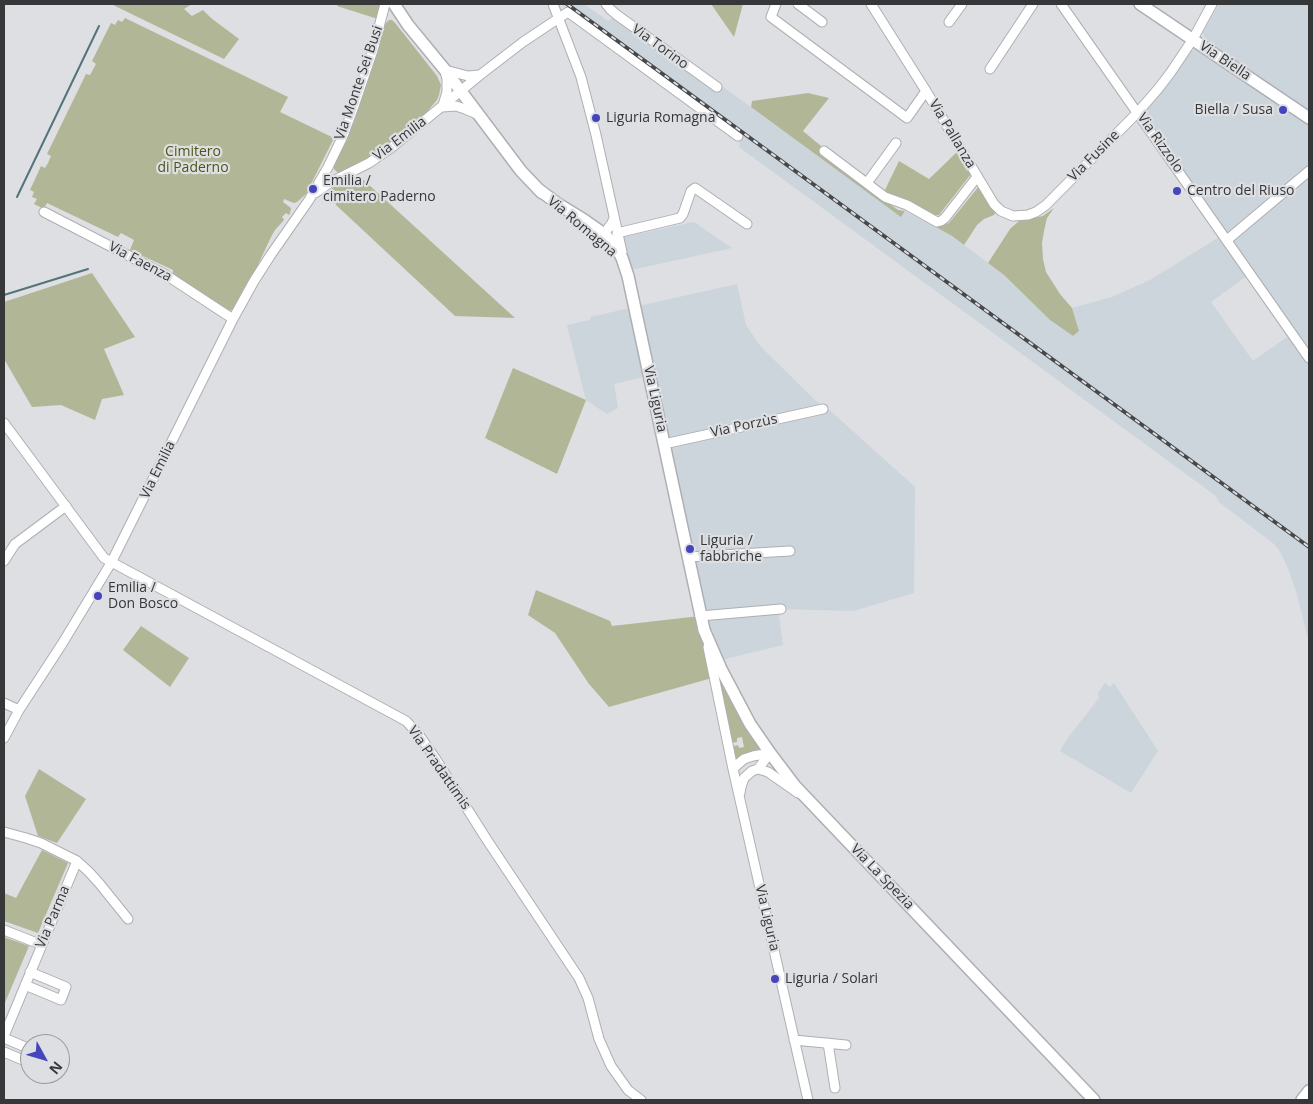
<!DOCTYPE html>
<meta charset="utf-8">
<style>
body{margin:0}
#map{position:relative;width:1313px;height:1104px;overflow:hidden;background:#dddfe2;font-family:"Open Sans",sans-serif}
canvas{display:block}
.frame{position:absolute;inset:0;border:5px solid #363738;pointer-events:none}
.north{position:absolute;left:20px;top:1034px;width:50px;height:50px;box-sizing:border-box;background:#dddfe2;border:1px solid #9a9c9e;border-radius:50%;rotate:129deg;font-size:14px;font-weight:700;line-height:20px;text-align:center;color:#363738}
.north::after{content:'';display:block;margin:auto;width:18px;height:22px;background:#4645bb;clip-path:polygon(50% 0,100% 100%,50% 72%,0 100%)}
</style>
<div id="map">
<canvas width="1313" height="1104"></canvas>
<div class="frame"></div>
<div class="north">N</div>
</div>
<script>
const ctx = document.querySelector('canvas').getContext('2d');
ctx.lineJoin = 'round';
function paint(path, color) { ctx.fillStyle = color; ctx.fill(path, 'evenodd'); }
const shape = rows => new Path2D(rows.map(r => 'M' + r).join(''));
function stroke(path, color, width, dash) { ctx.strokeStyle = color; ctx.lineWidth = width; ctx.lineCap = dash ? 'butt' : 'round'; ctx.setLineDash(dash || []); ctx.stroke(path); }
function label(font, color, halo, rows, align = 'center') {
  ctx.font = font + ' "Open Sans",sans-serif'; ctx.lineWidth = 4.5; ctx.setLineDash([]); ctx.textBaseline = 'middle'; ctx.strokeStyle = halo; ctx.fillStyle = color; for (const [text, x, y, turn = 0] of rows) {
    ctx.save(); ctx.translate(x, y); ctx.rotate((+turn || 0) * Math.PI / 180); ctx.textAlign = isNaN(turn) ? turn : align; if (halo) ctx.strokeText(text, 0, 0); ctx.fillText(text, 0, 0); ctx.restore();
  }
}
paint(shape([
 [561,4,584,4,608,21,615,16,719,84,901,216,905,211,952,236,1004,275,1050,320,1073,336,1079,331,1072,308,1112,297,1150,280,1221,236,1248,275,1211,302,1253,361,1290,335,1309,362,1309,643,1296,591,1289,571,1281,553,1274,544,1219,502,1216,496,739,147,741,135],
 [1219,4,1309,4,1309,114,1207,44,1204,38,1203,32],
 [1198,49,1309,121,1309,351,1144,116,1147,107,1187,55,1192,50],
 [694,222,732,248,631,270,624,237],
 [737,284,746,325,761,347,817,402,825,406,915,487,914,593,853,611,778,609,783,645,721,660,705,619,646,376,614,384,618,408,607,414,586,400,567,325,590,320,590,317,630,308],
 [1105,683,1110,687,1114,683,1158,751,1131,793,1060,751,1067,739,1099,698,1098,693]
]), '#ccd4dc');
paint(shape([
 [111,4,192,4,184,9,192,16,203,10,211,18,239,39,224,59],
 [338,4,382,4,381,20,337,6],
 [711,4,743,4,734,37],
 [125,18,288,97,280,112,334,138,306,194,297,202,294,203,284,199,283,202,291,208,290,213,289,215,286,213,282,217,284,220,275,230,271,237,242,299,232,310,227,311,173,274,173,270,130,250,134,240,121,233,118,237,47,203,44,209,34,204,37,199,32,197,34,192,30,190,41,166,45,168,48,163,51,156,47,154,86,74,90,75,96,64,92,61,111,23,115,25,118,20,122,22],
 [389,20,392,20,396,24,437,76,441,85,439,95,437,100,419,121,389,145,366,160,341,172,337,172,334,169,334,165,354,122,385,24],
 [808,93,829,98,803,131,821,146,821,153,898,210,905,211,901,217,751,107,752,101],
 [958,151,971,174,939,215,934,215,916,205,884,192,899,161,929,179],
 [357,174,515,318,455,316,336,205,332,188],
 [980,185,997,210,994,215,984,219,977,225,964,245,952,236,932,225,942,226,949,223],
 [1054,208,1047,218,1044,231,1042,243,1043,259,1046,272,1060,294,1072,308,1079,331,1073,336,1050,320,1004,275,988,263,1010,229,1019,221,1030,219,1043,216],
 [92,273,135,337,104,349,124,395,102,399,95,420,61,405,32,407,4,359,4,302],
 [513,368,586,400,557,474,485,438],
 [536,590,610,621,612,626,700,616,712,678,609,707,589,684,555,633,528,615],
 [141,626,189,658,170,687,123,650],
 [713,664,763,752,734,763,731,747,738,745,739,748,744,747,742,737,737,738,737,742,730,743],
 [39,769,86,799,57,843,38,836,25,796],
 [42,850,68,863,38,933,4,921,4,893,16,898],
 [4,937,29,946,4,1005]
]), '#b1b796');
stroke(shape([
 [17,197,99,26],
 [4,295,88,269]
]), '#52747a', 2);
const minor = shape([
 [553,4,581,77,596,135,622,252],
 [606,4,610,9,617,15,717,87],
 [776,4,771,17,907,118,926,91],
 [798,4,822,22],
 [871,4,926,91,994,204,1001,211,1013,216,1028,215,1036,212,1046,205,1138,112,1158,89,1171,72,1193,39,1212,4],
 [1061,4,1309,358],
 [949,22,962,4],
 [990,69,1033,4],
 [445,70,468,76,479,75],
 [443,105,447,92,447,79,445,71],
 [442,107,456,106,465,109,477,114],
 [824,151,885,197,907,205,937,222,941,221,945,218,977,177],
 [867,183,896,143],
 [315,193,331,182,369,163,391,148,480,75,523,42,568,12,738,136],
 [44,212,166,275,233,319],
 [617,233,680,218,683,214,691,191,695,188,747,224],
 [1227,240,1309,171],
 [604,243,604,234,612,223,614,218],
 [4,423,104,558,406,721,419,735,435,758,487,840,579,978,588,998,599,1039,611,1066,628,1090,641,1100],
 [664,444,823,409],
 [688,557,790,551],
 [4,561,15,544,66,506],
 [700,616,781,609],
 [708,647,733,769,808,1100],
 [4,703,19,710],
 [4,738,19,710,62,644,111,563,233,319,254,281,270,256,309,200,328,167,343,136,354,106,373,50,385,4],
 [733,769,737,765,744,759,753,756,770,753],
 [758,769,768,772,798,793],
 [740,793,741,787,744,778,752,771,758,769,770,753],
 [4,832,26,838,41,843,77,861,89,872,99,883,128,919],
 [4,930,42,945],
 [25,985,61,1000,66,987,30,972],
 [4,1036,77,861],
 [4,1038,30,1049],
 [794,1040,846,1045],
 [828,1043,835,1088],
 [4,1052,30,1063]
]);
const major = shape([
 [394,4,408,25,445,70,521,171,542,193],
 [1140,4,1309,118],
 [538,189,558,204,584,220,604,234,616,246,622,258,628,276,704,630,721,669,750,724,770,753,795,786,1094,1100],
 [1302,1100,1309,1091]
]);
stroke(minor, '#adafb2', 11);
stroke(major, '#adafb2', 14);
stroke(minor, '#fff', 9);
stroke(major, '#fff', 11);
const rail = shape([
 [567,4,1309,547]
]);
stroke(rail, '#47484a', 4);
stroke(rail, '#dddfe2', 2, [5.5]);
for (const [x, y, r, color] of [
 [1283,110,5,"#4645bb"],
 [596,118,5,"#4645bb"],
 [313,189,5,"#4645bb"],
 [1177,191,5,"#4645bb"],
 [690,549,5,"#4645bb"],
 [98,596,5,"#4645bb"],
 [775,979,5,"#4645bb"]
]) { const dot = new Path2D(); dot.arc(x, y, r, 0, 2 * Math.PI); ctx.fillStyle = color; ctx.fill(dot); stroke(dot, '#dddfe2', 2); }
label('14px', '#363738', '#dddfe2', [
 ["Via Torino",660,47,36],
 ["Via Biella",1225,61,34],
 ["Via Monte Sei Busi",359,83,-71],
 ["Via Pallanza",952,134,59],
 ["Via Emilia",400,139,-37],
 ["Via Rizzolo",1160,143,55],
 ["Via Fusine",1094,156,-45],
 ["Via Romagna",582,227,40],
 ["Via Faenza",140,262,28],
 ["Via Liguria",655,399,78],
 ["Via Porzùs",744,426,-12],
 ["Via Emilia",158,470,-64],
 ["Via Pradattimis",439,768,55],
 ["Via La Spezia",882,877,46],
 ["Via Parma",53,917,-67],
 ["Via Liguria",767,918,77]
]);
label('14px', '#363738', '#dddfe2', [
 ["Biella / Susa",1273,110,"right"],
 ["Liguria Romagna",606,118],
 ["Emilia /",323,181],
 ["cimitero Paderno",323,197],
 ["Centro del Riuso",1187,191],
 ["Liguria /",700,541],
 ["fabbriche",700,557],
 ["Emilia /",108,588],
 ["Don Bosco",108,604],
 ["Liguria / Solari",785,979]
], 'left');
label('14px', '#4d5518', '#dddfe2', [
 ["Cimitero",193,152],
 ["di Paderno",193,168]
]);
</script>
